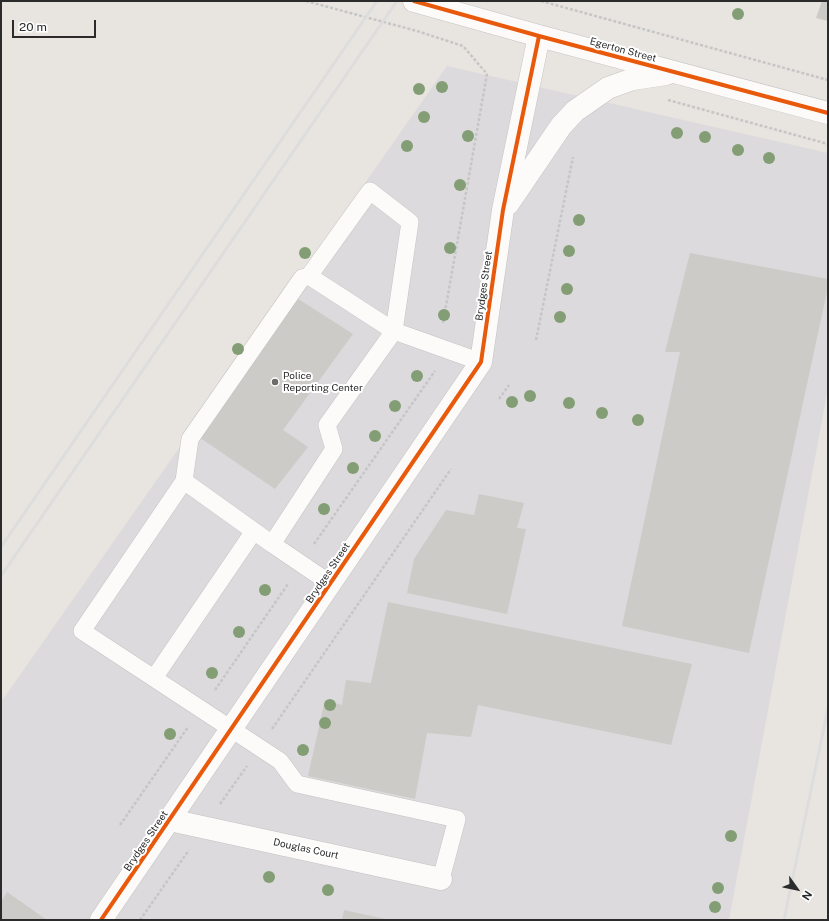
<!DOCTYPE html>
<style>
body{margin:0}
#map{position:relative;width:829px;height:921px;overflow:hidden;background:#e8e5e0;font-family:"Public Sans",sans-serif}
canvas{display:block}
.frame{position:absolute;inset:0;border:2px solid #2b2b2b;pointer-events:none}
.north{position:absolute;left:777px;top:869px;width:40px;height:40px;-webkit-text-stroke:3px #fff;paint-order:stroke;rotate:123deg;font-size:11px;font-weight:700;line-height:16px;text-align:center;color:#2b2b2b}
.north::after{content:'';display:block;margin:auto;width:14px;height:18px;background:#2b2b2b;clip-path:polygon(50% 0,100% 100%,50% 72%,0 100%)}
.scale{position:absolute;left:12px;top:20px;width:84px;height:18px;box-sizing:border-box;border:2px solid #2b2b2b;border-top:0;padding-left:5px;font-size:12px;line-height:14px;white-space:nowrap;color:#2b2b2b;-webkit-text-stroke:3px #fff;paint-order:stroke}
</style>
<div id="map">
<canvas width="829" height="921"></canvas>
<div class="frame"></div>
<div class="north">N</div>
<div class="scale">20 m</div>
</div>
<script>
const ctx = document.querySelector('canvas').getContext('2d');
ctx.lineJoin = 'round';
function paint(path, color) { ctx.fillStyle = color; ctx.fill(path, 'evenodd'); }
const shape = rows => new Path2D(rows.map(r => 'M' + r).join(''));
function stroke(path, color, width, dash) { ctx.strokeStyle = color; ctx.lineWidth = width; ctx.lineCap = dash ? 'butt' : 'round'; ctx.setLineDash(dash || []); ctx.stroke(path); }
function label(font, color, halo, rows, align = 'center') {
  ctx.font = font + ' "Public Sans",sans-serif'; ctx.lineWidth = 4; ctx.setLineDash([]); ctx.textBaseline = 'middle'; ctx.strokeStyle = halo; ctx.fillStyle = color; for (const [text, x, y, turn = 0] of rows) {
    ctx.save(); ctx.translate(x, y); ctx.rotate((+turn || 0) * Math.PI / 180); ctx.textAlign = isNaN(turn) ? turn : align; if (halo) ctx.strokeText(text, 0, 0); ctx.fillText(text, 0, 0); ctx.restore();
  }
}
paint(shape([
 [447,66,828,153,828,388,729,920,1,920,1,702]
]), '#dcdadc');
paint(shape([
 [822,1,828,1,828,21,816,18],
 [690,253,828,279,828,287,749,653,622,626,680,352,665,352],
 [292,295,353,334,283,430,308,447,275,489,196,435],
 [479,494,524,503,517,528,526,529,507,614,407,593,414,559,446,510,474,515],
 [388,602,692,664,671,745,478,705,471,737,427,733,415,799,308,776,325,700,342,705,346,680,371,683],
 [7,892,47,920,1,920,1,902],
 [344,910,385,919,385,920,342,920]
]), '#cdcbc7');
const service = shape([
 [184,481,190,439,302,278,309,276],
 [272,544,331,584],
 [154,678,254,531],
 [441,879,457,819,297,784,280,761,82,631,184,481,272,544,334,449,327,425,394,331,309,276,370,191,410,222,394,331,481,362]
]);
const minor = shape([
 [170,820,441,879]
]);
const tertiary = shape([
 [414,1,539,36,828,113],
 [508,204,561,126,575,111,608,88,633,79,666,74],
 [101,920,481,362,503,210,539,36]
]);
stroke(service, '#c4c4c3', 18);
stroke(minor, '#c4c4c3', 23);
stroke(tertiary, '#c4c4c3', 23);
stroke(shape([
 [306,1,417,31,463,46,487,74,443,323],
 [541,1,828,80],
 [668,100,828,144],
 [536,340,573,157],
 [499,399,509,385],
 [314,544,435,371],
 [215,690,288,584],
 [272,729,451,469],
 [220,804,247,766],
 [120,825,188,727],
 [140,920,189,850]
]), '#c6c6c6', 2.5, [3, 2]);
stroke(service, '#fcfbfa', 17);
stroke(minor, '#fcfbfa', 22);
stroke(tertiary, '#fcfbfa', 22);
stroke(shape([
 [1,547,377,1],
 [1,576,397,1],
 [784,920,828,708]
]), '#deddde', 3);
stroke(shape([
 [414,1,539,36,828,113],
 [101,920,481,362,503,210,539,36]
]), '#e8590c', 4);
ctx.fillStyle = '#839e75';
for (const [x, y] of [
 [738,14],
 [442,87],
 [419,89],
 [424,117],
 [677,133],
 [468,136],
 [705,137],
 [407,146],
 [738,150],
 [769,158],
 [460,185],
 [579,220],
 [450,248],
 [569,251],
 [305,253],
 [567,289],
 [444,315],
 [560,317],
 [238,349],
 [417,376],
 [530,396],
 [512,402],
 [569,403],
 [395,406],
 [602,413],
 [638,420],
 [375,436],
 [353,468],
 [324,509],
 [265,590],
 [239,632],
 [212,673],
 [330,705],
 [325,723],
 [170,734],
 [303,750],
 [731,836],
 [269,877],
 [718,888],
 [328,890],
 [715,907]
]) { ctx.beginPath(); ctx.arc(x, y, 6, 0, 2 * Math.PI); ctx.fill(); }
for (const [x, y, r, color] of [
 [275,382,4,"#6d6c6a"]
]) { const dot = new Path2D(); dot.arc(x, y, r, 0, 2 * Math.PI); ctx.fillStyle = color; ctx.fill(dot); stroke(dot, '#fff', 1.5); }
label('10px', '#2b2b2b', '#fff', [
 ["Egerton Street",623,50,15],
 ["Brydges Street",484,286,-82],
 ["Brydges Street",328,573,-56],
 ["Brydges Street",146,841,-56],
 ["Douglas Court",306,849,12]
]);
label('10px', '#2b2b2b', '#fff', [
 ["Police",283,376],
 ["Reporting Center",283,388]
], 'left');
</script>
